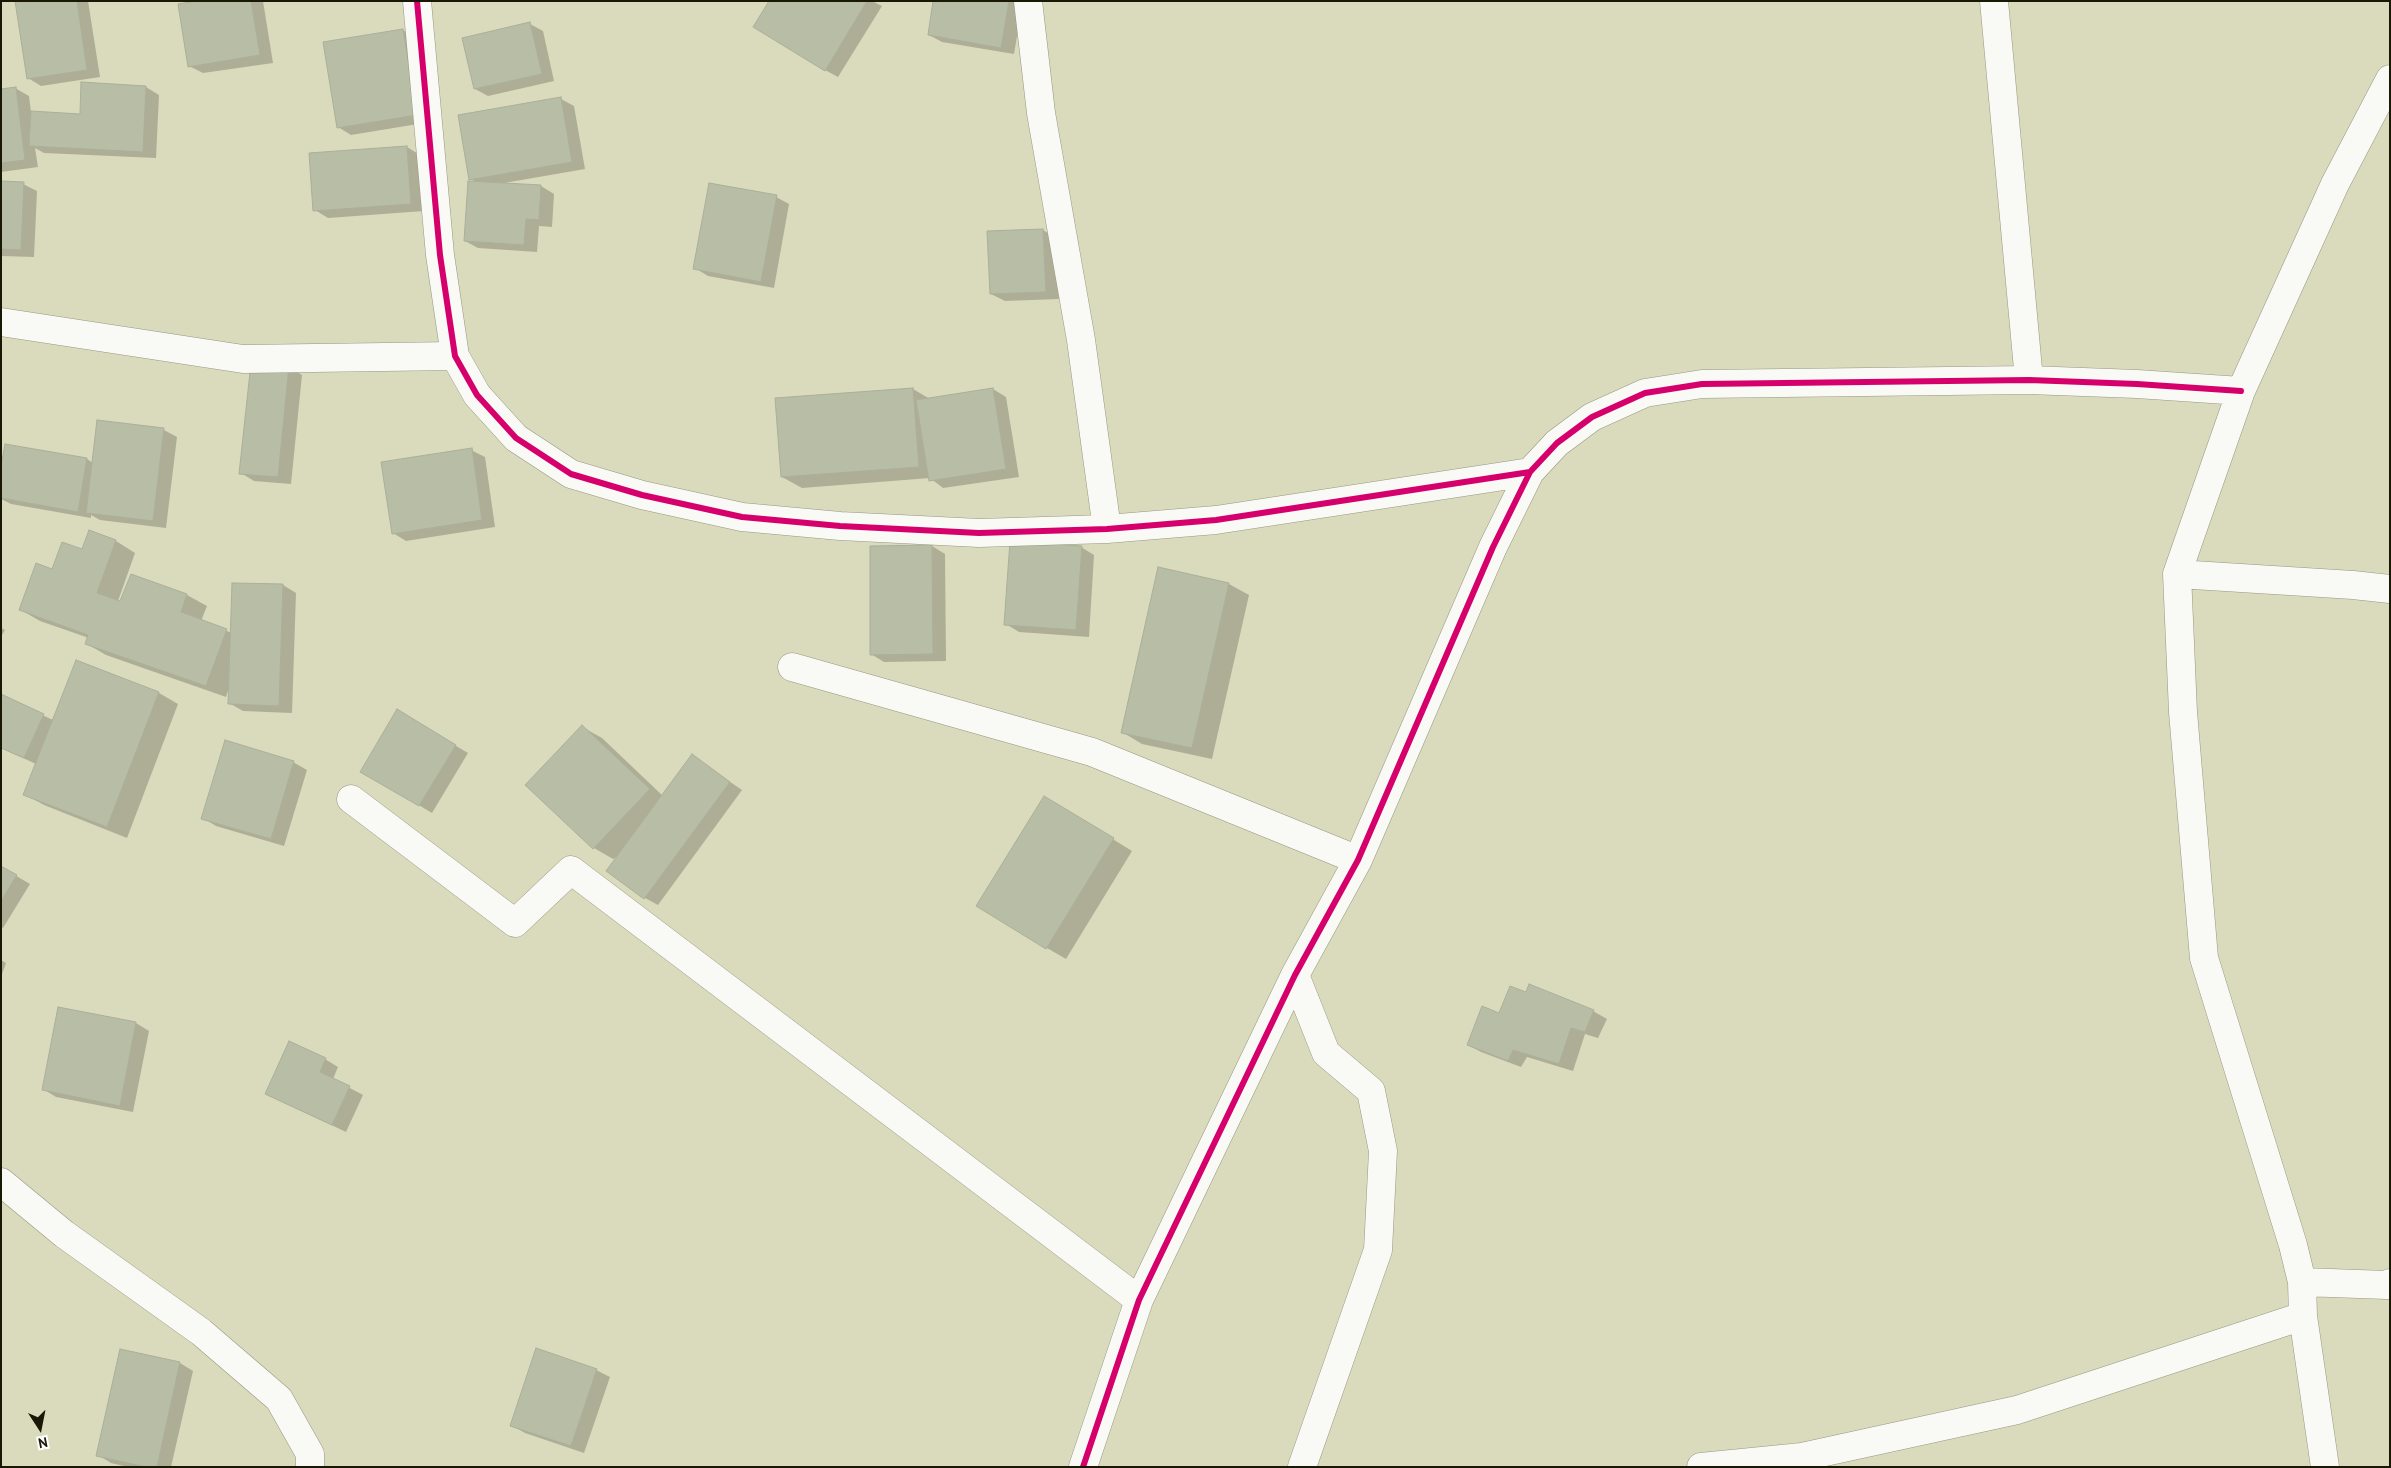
<!DOCTYPE html>
<style>
body{margin:0}
#map{position:relative;width:2391px;height:1468px;overflow:hidden;background:#dadabd;font-family:"PT Sans",sans-serif}
canvas{display:block}
.frame{position:absolute;inset:0;border:2px solid #191804;pointer-events:none}
.north{position:absolute;left:15px;top:1403px;width:50px;height:50px;-webkit-text-stroke:4px #fff;paint-order:stroke;rotate:169deg;font-size:14px;font-weight:700;line-height:20px;text-align:center;color:#191804}
.north::after{content:'';display:block;margin:auto;width:18px;height:22px;background:#191804;clip-path:polygon(50% 0,100% 100%,50% 72%,0 100%)}
</style>
<div id="map">
<canvas width="2391" height="1468"></canvas>
<div class="frame"></div>
<div class="north">N</div>
</div>
<script>
const ctx = document.querySelector('canvas').getContext('2d');
ctx.lineJoin = 'round';
function paint(path, color) { ctx.fillStyle = color; ctx.fill(path, 'evenodd'); }
const shape = rows => new Path2D(rows.map(r => 'M' + r).join(''));
function stroke(path, color, width, dash) { ctx.strokeStyle = color; ctx.lineWidth = width; ctx.lineCap = dash ? 'butt' : 'round'; ctx.setLineDash(dash || []); ctx.stroke(path); }
paint(shape([
 [16,1,88,1,100,77,41,86,28,78],
 [204,1,263,1,273,63,203,73,189,66],
 [771,1,872,1,882,6,838,77,825,70],
 [935,1,1023,1,1014,54,942,42,929,35],
 [530,24,543,31,554,81,488,96,475,89],
 [403,30,416,38,430,122,351,135,338,127],
 [146,87,159,95,156,158,44,153,35,148,38,167,1,172,1,90,15,88,29,96,31,112,81,115],
 [561,99,574,106,585,169,504,183,541,186,554,194,552,227,539,226,537,252,478,248,465,241,476,182,470,179],
 [407,147,420,155,424,211,328,218,315,210],
 [1,183,23,184,37,191,34,257,1,256],
 [776,197,789,204,774,288,708,276,695,268],
 [1043,230,1056,238,1059,299,1005,301,991,294],
 [289,367,302,375,291,484,254,481,241,473],
 [913,389,930,399,993,389,1006,397,1019,477,943,488,930,478,802,488,782,477],
 [164,430,177,437,166,528,100,520,91,515,91,518,11,504,1,499,1,474,87,459,93,463],
 [471,450,485,457,495,527,406,541,393,533],
 [89,532,116,541,135,553,118,601,121,603,131,575,187,595,207,606,201,621,232,633,283,585,296,593,292,713,243,711,229,703,229,687,226,697,106,655,87,644,89,638,40,621,21,610,53,570,83,551],
 [932,546,945,554,946,661,884,662,871,654,871,547],
 [1081,547,1094,555,1089,637,1019,632,1006,624],
 [1159,569,1229,584,1249,595,1212,759,1142,744,1122,732],
 [1,628,5,630,1,637],
 [76,662,159,693,178,704,127,838,44,805,24,794,36,764,1,748,1,696,53,720],
 [397,711,468,753,432,813,362,771],
 [582,727,602,738,663,796,692,756,742,790,658,905,645,898,620,855,613,859,594,848],
 [293,762,307,770,284,846,216,826,203,818],
 [1064,809,1132,851,1066,959,1047,948],
 [1,867,30,884,3,928,1,927],
 [1,960,6,963,1,977],
 [1527,993,1593,1011,1607,1019,1598,1038,1585,1034,1573,1071,1527,1057,1521,1067,1481,1052,1468,1045,1500,1015],
 [136,1023,149,1031,133,1112,56,1097,43,1089],
 [325,1059,338,1067,333,1079,363,1095,346,1132,266,1094],
 [180,1363,193,1371,171,1467,128,1467,111,1463,98,1455],
 [596,1370,610,1377,584,1453,525,1433,511,1425]
]), '#0003');
const building = shape([
 [15,1,77,1,87,70,27,79,15,1],
 [196,1,251,1,260,55,188,67,178,4,196,1],
 [769,1,867,1,825,71,753,27,769,1],
 [933,1,1009,1,1001,48,928,35,933,1],
 [530,22,542,74,474,89,462,38,530,22],
 [403,29,417,115,337,128,323,42,403,29],
 [81,82,146,86,143,152,29,146,31,111,80,114,81,82],
 [16,87,25,160,1,163,1,89,16,87],
 [561,97,572,162,469,180,458,115,561,97],
 [407,146,411,204,313,211,309,153,407,146],
 [1,181,24,182,21,250,1,249,1,181],
 [468,181,541,185,539,220,526,219,524,245,464,241,468,181],
 [709,183,777,195,761,282,693,269,709,183],
 [1043,229,1046,292,990,294,987,231,1043,229],
 [251,363,289,366,278,477,239,474,251,363],
 [913,388,919,467,781,477,775,398,913,388],
 [993,388,1006,469,929,481,916,400,993,388],
 [97,420,164,428,153,521,86,513,97,420],
 [5,444,87,458,78,512,1,498,1,466,5,444],
 [472,448,482,520,392,534,381,462,472,448],
 [89,530,116,540,97,593,120,601,131,574,187,594,181,612,227,629,206,686,85,644,88,635,19,610,36,563,52,569,62,542,82,549,89,530],
 [1010,541,1082,546,1076,630,1004,625,1010,541],
 [932,545,933,654,870,655,870,546,932,545],
 [1158,567,1229,583,1192,748,1121,733,1158,567],
 [232,583,283,584,279,706,228,704,232,583],
 [76,660,159,692,107,827,23,795,76,660],
 [1,694,44,714,24,758,1,748,1,694],
 [397,709,456,745,419,806,360,772,397,709],
 [582,725,650,789,593,849,525,785,582,725],
 [225,740,294,761,271,839,201,819,225,740],
 [692,754,730,782,644,899,606,871,692,754],
 [1044,796,1114,838,1046,949,976,906,1044,796],
 [1,866,17,875,1,901,1,866],
 [1529,984,1594,1010,1585,1032,1571,1028,1559,1064,1513,1050,1508,1061,1467,1045,1482,1006,1499,1013,1510,986,1526,992,1529,984],
 [58,1007,136,1022,120,1106,42,1090,58,1007],
 [289,1041,326,1058,320,1072,350,1086,332,1125,265,1094,289,1041],
 [536,1348,597,1369,571,1446,510,1426,536,1348],
 [120,1349,180,1362,157,1467,146,1467,96,1456,120,1349]
]);
paint(building, '#b8bda6');
stroke(building, '#abaf99', 1);
const minor = shape([
 [417,1,440,255,455,356,477,395,516,438,571,474,642,495,742,517,840,526,979,533,1107,529,1216,520,1530,472],
 [1028,1,1041,113,1081,340,1107,529],
 [1994,1,2029,380],
 [1,322,243,359,455,356],
 [2177,574,2353,585,2390,589],
 [792,667,1092,752,1358,860],
 [351,799,515,923,571,870,1139,1300],
 [1295,975,1326,1053,1371,1091,1383,1151,1378,1250,1302,1467],
 [1,1182,64,1234,201,1332,279,1399,310,1454,310,1467],
 [2302,1282,2387,1285,2390,1283],
 [1083,1467,1139,1300,1295,975,1358,860,1493,547,1530,472,1557,443,1592,417,1645,393,1702,384,2029,380,2137,384,2241,391],
 [1701,1467,1802,1457,2017,1410,2303,1316],
 [2325,1467,2303,1316,2302,1282,2293,1245,2204,958,2183,712,2177,574,2241,391,2335,184,2390,79]
]);
stroke(minor, '#979781', 29);
stroke(minor, '#f9f9f5', 28);
stroke(shape([
 [417,1,440,255,455,356,477,395,516,438,571,474,642,495,742,517,840,526,979,533,1107,529,1216,520,1530,472],
 [1083,1467,1139,1300,1295,975,1358,860,1493,547,1530,472,1557,443,1592,417,1645,393,1702,384,2029,380,2137,384,2241,391]
]), '#d6006c', 6);
</script>
